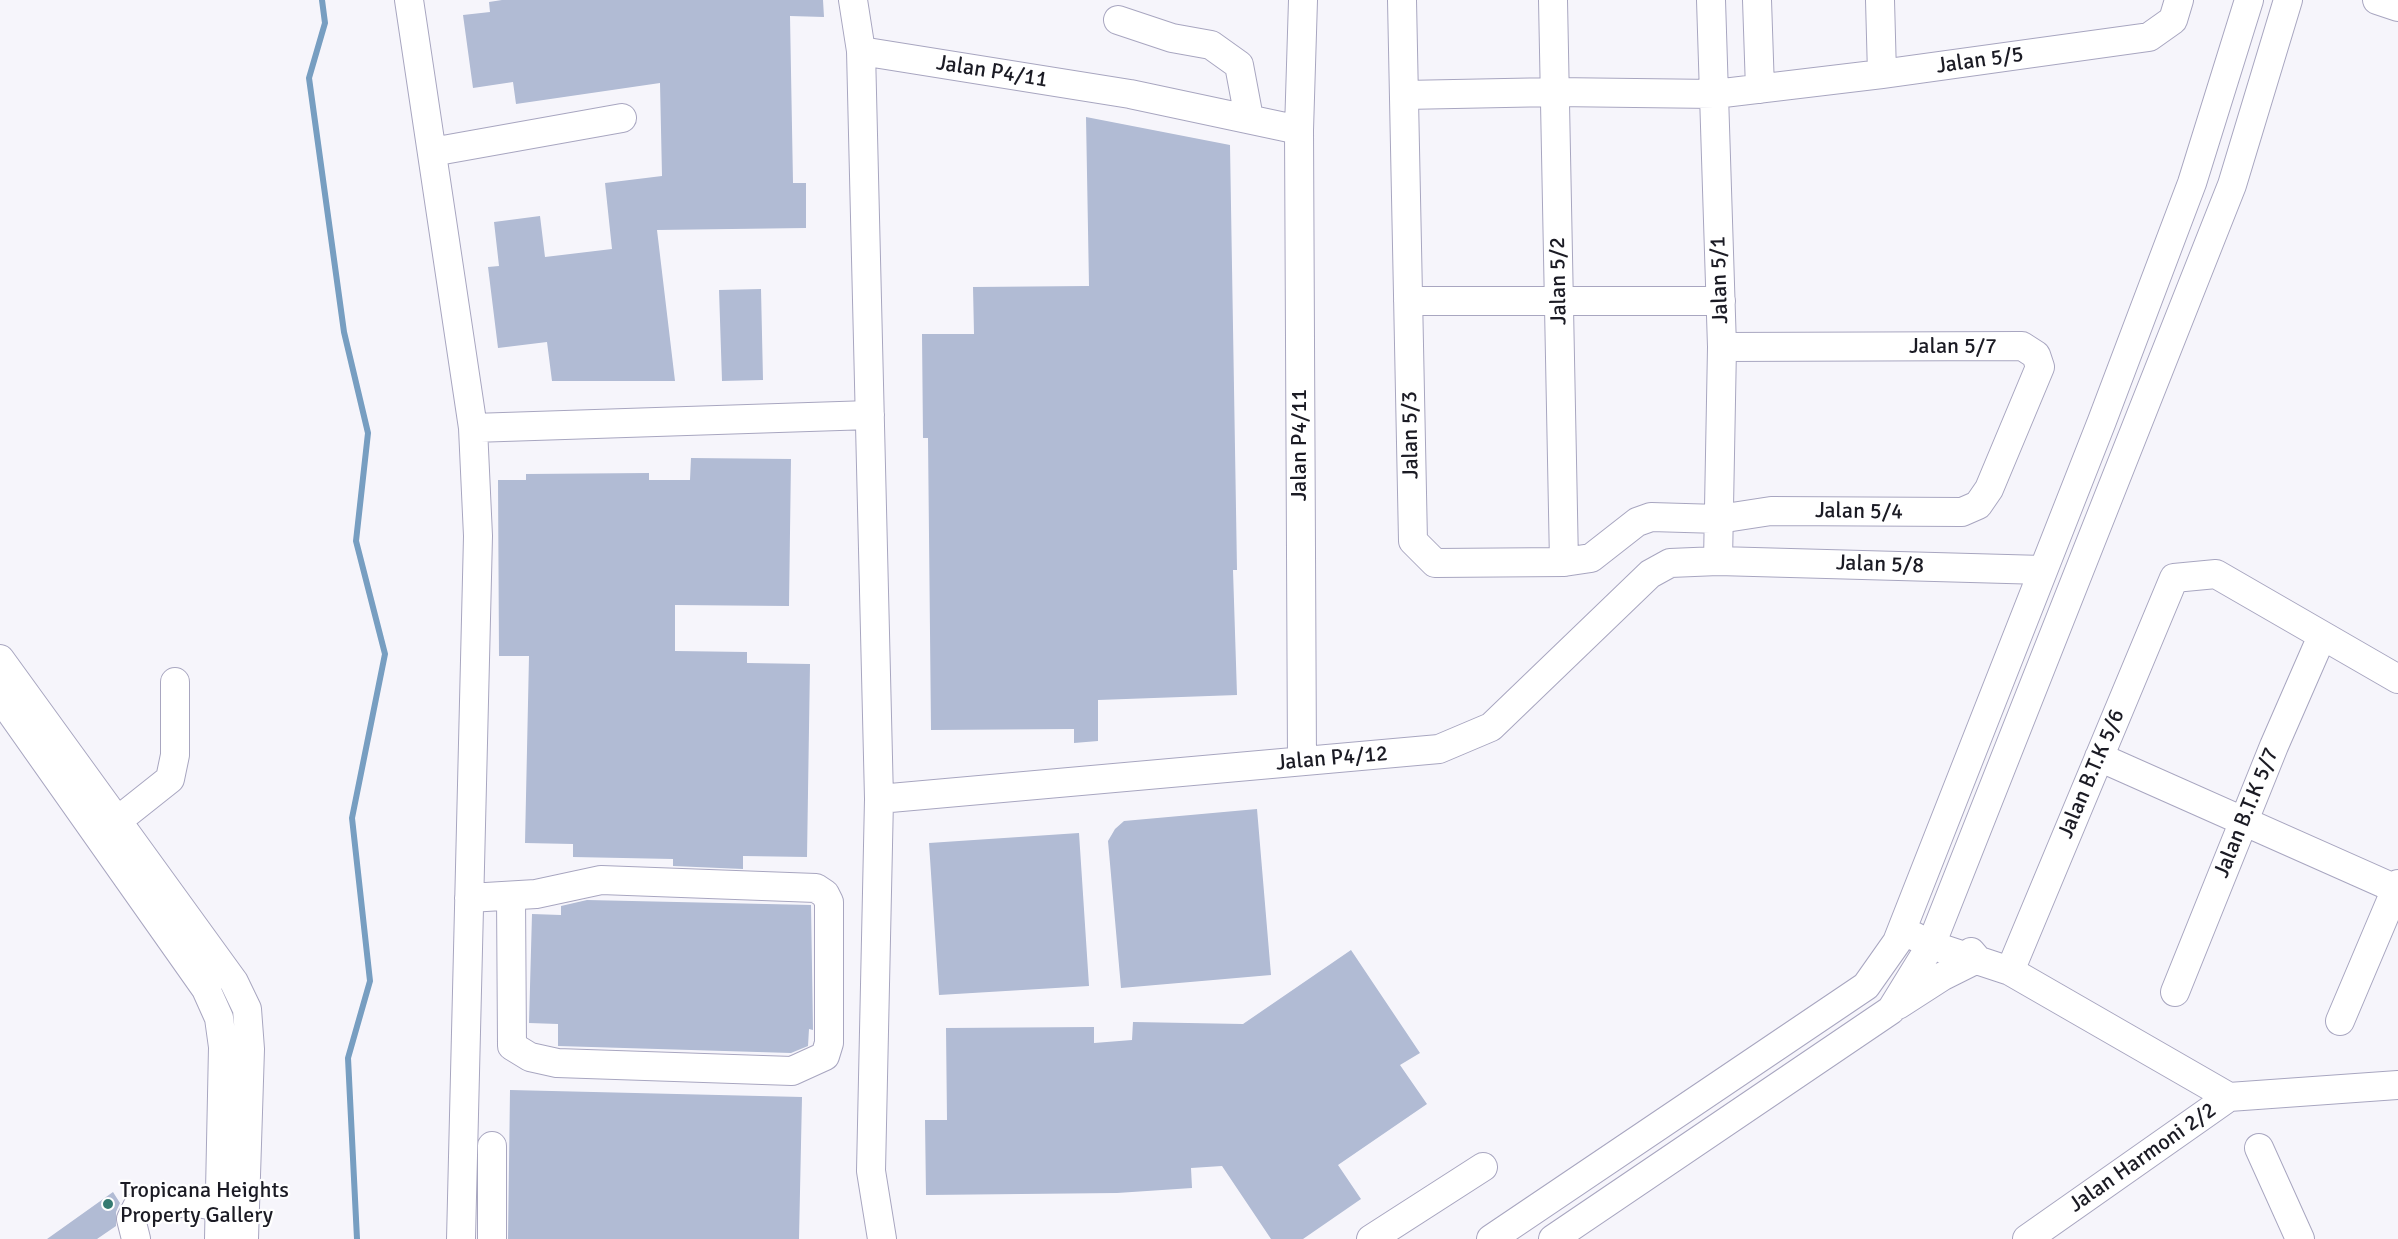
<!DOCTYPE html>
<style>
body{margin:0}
canvas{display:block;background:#f6f5fb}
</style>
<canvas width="2398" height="1239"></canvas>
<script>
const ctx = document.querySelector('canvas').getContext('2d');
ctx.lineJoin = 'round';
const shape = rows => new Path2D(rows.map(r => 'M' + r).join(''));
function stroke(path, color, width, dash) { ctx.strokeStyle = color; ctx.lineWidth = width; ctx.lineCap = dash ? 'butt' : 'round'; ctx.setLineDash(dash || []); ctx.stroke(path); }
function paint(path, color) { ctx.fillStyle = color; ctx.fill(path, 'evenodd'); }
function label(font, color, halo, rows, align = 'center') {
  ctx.font = font + ' Signika,sans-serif'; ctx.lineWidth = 4.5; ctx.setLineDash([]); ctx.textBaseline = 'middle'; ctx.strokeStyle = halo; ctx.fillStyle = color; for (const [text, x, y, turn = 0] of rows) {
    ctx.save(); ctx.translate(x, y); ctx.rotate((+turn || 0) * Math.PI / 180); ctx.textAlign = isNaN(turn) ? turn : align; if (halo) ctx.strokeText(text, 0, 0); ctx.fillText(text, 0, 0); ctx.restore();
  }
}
stroke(shape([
 [322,0,325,23,309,78,344,332,368,433,356,541,385,654,352,818,370,981,348,1058,357,1239]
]), '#779ec1', 6);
paint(shape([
 [502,0,823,0,824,17,790,16,793,183,806,183,806,228,657,230,675,381,552,381,547,342,498,348,488,267,499,266,494,222,540,216,545,257,612,249,605,183,662,176,660,83,516,104,513,82,473,88,463,15,490,12,489,2],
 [1086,117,1230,145,1237,570,1233,570,1237,695,1098,700,1098,741,1074,743,1074,729,931,730,928,438,923,438,922,334,974,334,973,287,1089,286],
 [761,289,763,380,722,381,719,290],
 [691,458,791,459,789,606,675,605,675,651,747,652,747,663,810,664,807,857,743,856,743,869,673,866,673,859,573,857,573,844,525,843,529,656,499,656,498,480,526,480,526,474,649,473,649,480,690,480],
 [1257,809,1271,975,1121,988,1108,841,1115,829,1124,821],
 [1079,833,1089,986,939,995,929,843],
 [587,900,811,905,813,1030,809,1029,808,1046,791,1053,558,1046,558,1024,529,1023,532,914,561,915,561,906],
 [1351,950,1420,1053,1400,1065,1427,1104,1338,1165,1361,1199,1303,1239,1271,1239,1222,1166,1191,1168,1192,1188,1117,1193,926,1195,925,1120,947,1120,946,1028,1094,1027,1094,1043,1132,1040,1133,1022,1243,1024],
 [510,1090,802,1097,799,1239,508,1239],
 [113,1192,120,1203,116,1212,116,1226,97,1239,47,1239]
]), '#b1bbd4');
const minor = shape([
 [409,0,473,428,478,536,461,1239],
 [853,0,861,51,879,799,871,1171,882,1239],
 [1402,0,1413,541,1435,563,1564,562,1591,558,1637,522,1651,517,1719,519,1771,511,1962,512,1978,505,1989,489,2040,367,2036,355,2022,346,1722,347],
 [1553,0,1564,562],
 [1711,0,1722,347,1718,561],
 [1757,0,1760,89],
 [1880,0,1882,74],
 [2377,0,2398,7],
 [1118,20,1172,38,1211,45,1239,65,1249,118],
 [861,51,1130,94,1299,130],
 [1404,95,1555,92,1715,94,1882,74,2149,37,2173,20,2179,0],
 [432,152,622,118],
 [1408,301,1721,301],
 [473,428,870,415],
 [0,659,234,982,247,1009,250,1049,244,1239],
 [0,697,206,989,219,1018,223,1047,219,1239],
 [2099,757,2396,889],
 [1302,761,1299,130,1303,0],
 [879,799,1439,749,1491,727,1650,574,1670,563,1718,561,2043,570],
 [102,833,170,779,175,755,175,682],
 [469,898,536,894,601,880,816,888,825,894,829,902,829,1043,825,1056,792,1071,557,1063,530,1057,512,1046,511,896],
 [1914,936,1931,945,2010,971,2229,1097,2398,1085],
 [2010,971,2174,578,2216,574,2398,679],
 [2175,992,2274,746,2322,636],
 [1898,1005,1943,976,1977,959,1971,952],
 [2340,1021,2398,884],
 [2259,1148,2300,1239],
 [136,1239,131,1219,137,1207,192,1202,220,1207],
 [492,1239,492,1146],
 [1371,1239,1483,1167],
 [1491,1239,1866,986,1897,942,2102,421,2192,183,2249,0],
 [1553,1239,1891,1010,1931,945,2232,185,2288,0],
 [2027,1239,2229,1097]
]);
stroke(minor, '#a8a6c0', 30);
stroke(minor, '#fff', 28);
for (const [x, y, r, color] of [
 [108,1204,6,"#347a71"]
]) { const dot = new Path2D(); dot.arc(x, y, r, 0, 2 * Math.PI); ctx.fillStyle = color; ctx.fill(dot); stroke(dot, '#fff', 2); }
label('22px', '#1b1b24', '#fff', [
 ["Jalan 5/5",1980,61,-8],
 ["Jalan P4/11",992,72,9],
 ["Jalan 5/1",1720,280,-92],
 ["Jalan 5/2",1559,281,-91],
 ["Jalan 5/7",1953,347],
 ["Jalan 5/3",1411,435,-91],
 ["Jalan P4/11",1300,445,-90],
 ["Jalan 5/4",1859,512,1],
 ["Jalan 5/8",1880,565,2],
 ["Jalan P4/12",1332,759,-5],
 ["Jalan B.T.K 5/6",2092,774,-67],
 ["Jalan B.T.K 5/7",2247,813,-68],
 ["Jalan Harmoni 2/2",2143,1158,-35]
]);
label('22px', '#1b1b24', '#fff', [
 ["Tropicana Heights",120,1191],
 ["Property Gallery",120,1216]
], 'left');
</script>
